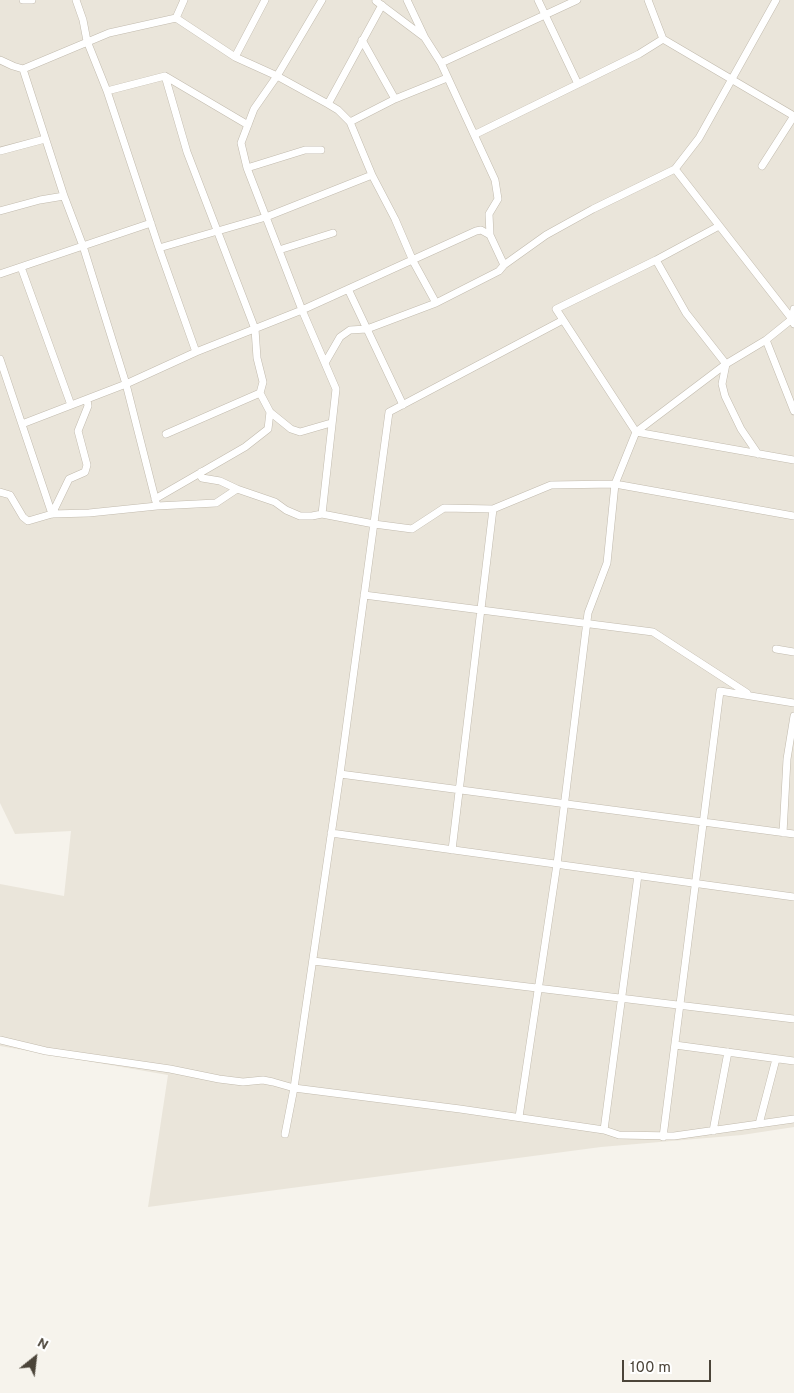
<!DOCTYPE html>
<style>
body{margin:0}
#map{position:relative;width:794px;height:1393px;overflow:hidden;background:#f6f3ec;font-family:Overpass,sans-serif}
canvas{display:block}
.north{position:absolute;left:10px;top:1333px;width:50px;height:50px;-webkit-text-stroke:4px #fff;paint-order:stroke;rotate:29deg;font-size:14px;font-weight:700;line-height:20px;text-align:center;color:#4b4439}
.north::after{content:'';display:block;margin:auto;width:18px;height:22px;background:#4b4439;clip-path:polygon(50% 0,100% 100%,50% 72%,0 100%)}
.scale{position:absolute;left:622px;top:1360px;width:89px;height:22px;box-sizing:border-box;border:2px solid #4b4439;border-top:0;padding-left:6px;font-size:15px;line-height:18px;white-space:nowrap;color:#4b4439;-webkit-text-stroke:4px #fff;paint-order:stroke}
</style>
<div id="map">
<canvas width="794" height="1393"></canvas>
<div class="north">N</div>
<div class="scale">100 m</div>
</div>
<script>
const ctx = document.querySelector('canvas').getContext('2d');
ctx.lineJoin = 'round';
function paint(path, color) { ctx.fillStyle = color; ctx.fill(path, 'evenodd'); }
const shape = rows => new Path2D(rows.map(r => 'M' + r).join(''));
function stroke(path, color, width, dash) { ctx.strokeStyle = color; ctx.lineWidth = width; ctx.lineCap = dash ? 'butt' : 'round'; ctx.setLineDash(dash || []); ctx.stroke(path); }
paint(shape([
 [0,0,794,0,794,1127,742,1135,601,1147,148,1207,168,1075,0,1046,0,884,64,896,71,831,15,834,0,803]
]), '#eae5da');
const street = shape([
 [23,0,32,0],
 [76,0,83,20,87,41,107,91,159,248,196,352],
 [322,0,277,76,254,109,241,143,247,168,302,310,336,389,322,514],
 [538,0,578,84],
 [376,1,424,37],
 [176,18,235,57,277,76,328,104,338,110,350,122,372,175,395,219,413,261,436,303],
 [663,39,794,116],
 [362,40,395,99],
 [235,57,265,0],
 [0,60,13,66,23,69,109,33,176,18,184,0],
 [441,63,577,0],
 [23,69,64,196,83,246,126,384,157,506],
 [165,76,187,152,255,329,257,358,263,382,260,393,270,412,291,429,300,432,331,423],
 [107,91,165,76,248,125],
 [328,104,382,5],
 [350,122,395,99,447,78],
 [475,133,478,133,578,84,639,54,663,39,648,0],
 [0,151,45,139],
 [762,166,794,116],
 [247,168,305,150,321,150],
 [675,169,792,319,794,324],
 [0,211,40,200,64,196],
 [719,226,656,260,556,309,636,432,726,364,766,340,792,319,794,309],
 [159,248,266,217,372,175],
 [279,250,333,233],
 [656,260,686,313,726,364,722,384,725,396,741,429,758,454],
 [504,265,546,235,593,209,675,169,699,138,776,0],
 [21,267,71,405],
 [0,274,151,223],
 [348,289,403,405],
 [766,340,794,411],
 [0,359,52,514],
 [325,363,340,337,350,330,367,329,436,303,499,271,504,265,490,235,489,214,498,199,495,180,441,63,425,38,407,0],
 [22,424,126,384,196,352,302,310,476,231,481,230,490,235],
 [166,434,260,393],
 [201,472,200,475,202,478,220,481,237,489],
 [0,492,10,495,23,517,28,521,52,514,89,513,157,506,216,503,237,489,275,502,286,510,300,516,312,516,322,514,374,524,412,529,444,508,493,509],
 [155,499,245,447,268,429,270,412],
 [52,514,69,479,85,472,87,465,78,431,88,406,87,400],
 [364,595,653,632,747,693],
 [776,649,794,652],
 [340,774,794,834],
 [331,833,794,897],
 [783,833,787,759,794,716],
 [452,850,493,509,551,485,615,484,794,516],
 [313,961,794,1019],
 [0,1040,46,1051,170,1069,219,1079,243,1082,263,1080,273,1082,294,1088,460,1109,604,1130,619,1135,674,1136,794,1119],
 [675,1045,794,1061],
 [519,1117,557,864,588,613,607,563,615,484,636,432,794,460],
 [759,1124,776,1059],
 [604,1130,638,875],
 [713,1131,728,1052],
 [285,1134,294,1088,340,774,389,412,563,320],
 [663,1137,720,691,794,703]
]);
stroke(street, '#c2bbae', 8);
stroke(street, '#fff', 7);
</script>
